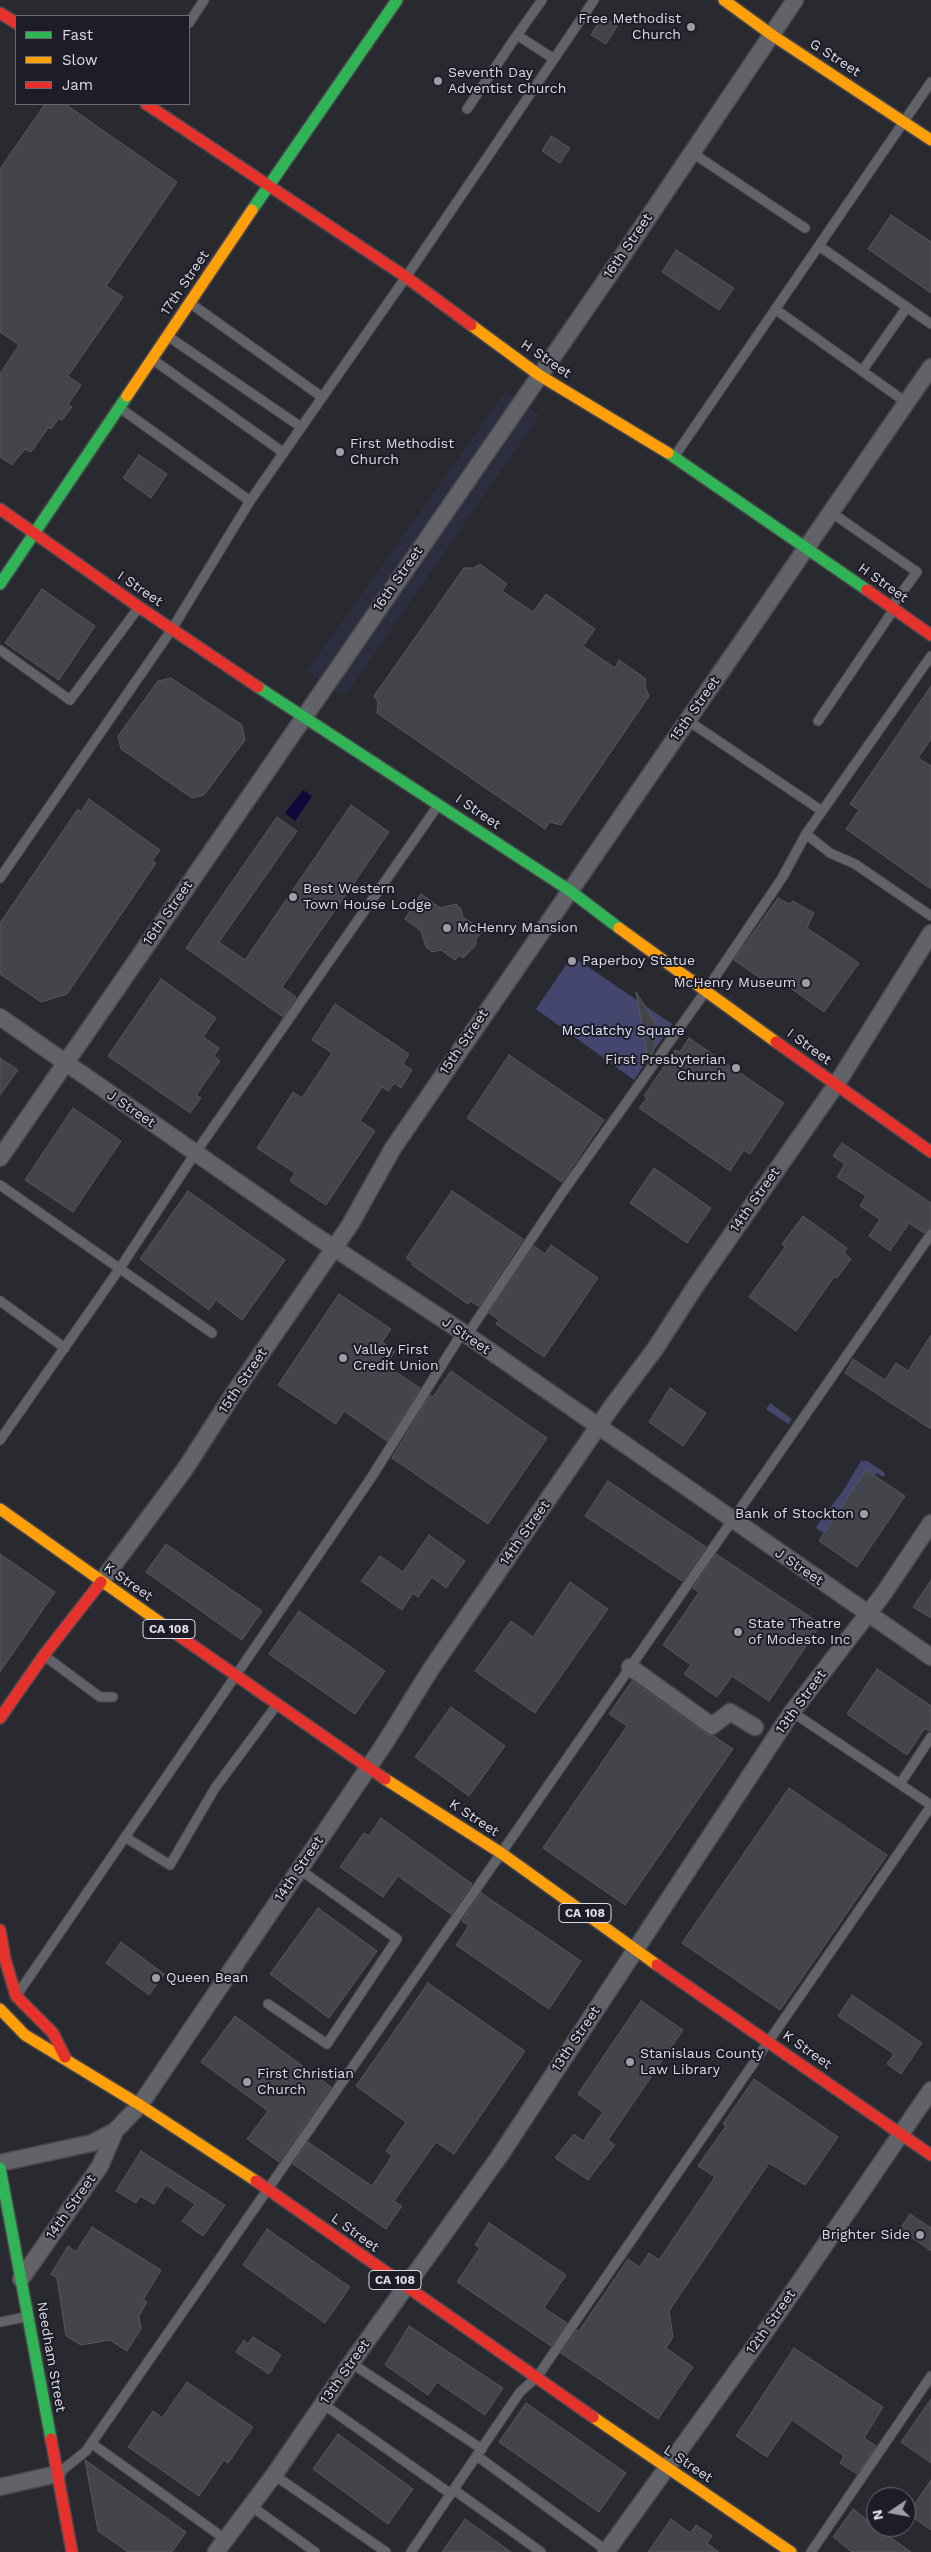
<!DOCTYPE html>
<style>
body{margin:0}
#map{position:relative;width:931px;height:2552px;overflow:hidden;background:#292a30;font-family:"Work Sans",sans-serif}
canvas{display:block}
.legend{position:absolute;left:15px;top:15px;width:175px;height:90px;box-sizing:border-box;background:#1c1d29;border:1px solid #696974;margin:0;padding:6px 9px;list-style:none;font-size:15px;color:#dcdce5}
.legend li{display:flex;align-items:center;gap:10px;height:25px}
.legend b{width:25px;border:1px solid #696974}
.north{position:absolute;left:866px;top:2487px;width:50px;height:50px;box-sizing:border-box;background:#1c1d29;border:1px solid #696974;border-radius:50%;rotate:258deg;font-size:14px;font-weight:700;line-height:20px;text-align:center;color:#dcdce5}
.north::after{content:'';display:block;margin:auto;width:18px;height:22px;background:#9d9ea6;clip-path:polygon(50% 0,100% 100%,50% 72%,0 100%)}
</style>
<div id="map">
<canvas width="931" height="2552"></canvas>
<ul class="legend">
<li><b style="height:6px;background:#30b455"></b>Fast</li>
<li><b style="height:6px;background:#ff9f0a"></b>Slow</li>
<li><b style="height:6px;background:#e5322d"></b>Jam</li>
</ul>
<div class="north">N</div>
</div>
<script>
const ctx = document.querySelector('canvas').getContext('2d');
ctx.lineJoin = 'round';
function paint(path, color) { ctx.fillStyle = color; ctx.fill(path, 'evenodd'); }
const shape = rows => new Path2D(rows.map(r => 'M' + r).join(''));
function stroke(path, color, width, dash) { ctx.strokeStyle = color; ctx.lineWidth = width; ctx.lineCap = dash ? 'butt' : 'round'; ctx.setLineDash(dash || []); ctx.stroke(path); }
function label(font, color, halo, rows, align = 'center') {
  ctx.font = font + ' "Work Sans",sans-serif'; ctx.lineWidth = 4; ctx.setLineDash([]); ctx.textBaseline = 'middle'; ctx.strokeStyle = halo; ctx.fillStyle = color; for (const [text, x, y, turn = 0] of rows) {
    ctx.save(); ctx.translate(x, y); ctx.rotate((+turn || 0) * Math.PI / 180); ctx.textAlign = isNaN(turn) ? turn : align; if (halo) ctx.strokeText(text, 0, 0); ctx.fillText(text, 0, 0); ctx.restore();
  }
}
paint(shape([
 [505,392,540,415,345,696,307,671]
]), '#2c2d3e');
paint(shape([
 [572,956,672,1024,634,1080,536,1009],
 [770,1403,792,1419,788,1424,766,1409],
 [861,1461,867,1461,884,1472,885,1475,883,1477,877,1473,875,1475,866,1470,824,1533,817,1529,816,1527,845,1488]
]), '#45466e');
paint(shape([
 [303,790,312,796,295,821,285,813]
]), '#100638');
const building = shape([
 [602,16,617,26,606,44,591,35,602,16],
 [45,104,65,104,177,182,106,286,123,297,68,376,81,385,68,405,72,407,62,420,59,418,51,429,49,427,31,452,25,449,12,465,0,457,0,374,19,345,0,332,0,169,45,104],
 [551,136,570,148,560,163,542,151,551,136],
 [891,215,931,242,931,293,868,249,891,215],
 [676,250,734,288,719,310,662,272,676,250],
 [139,455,167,474,151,498,123,478,139,455],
 [480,564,507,584,502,591,533,612,546,594,595,629,583,646,615,668,619,660,646,679,645,686,649,696,561,825,550,822,545,829,377,713,378,702,374,696,464,568,473,568,480,564],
 [42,589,95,626,59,680,5,643,42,589],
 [171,678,242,725,245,740,204,795,192,798,121,749,118,736,158,681,171,678],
 [931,686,931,739,918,758,931,766,931,889,846,829,859,810,850,804,931,686],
 [89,799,160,850,152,861,156,863,67,994,41,1002,0,974,0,923,78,809,81,812,89,799],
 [351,805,389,832,282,987,296,997,283,1017,186,948,277,817,297,831,219,942,245,960,351,805],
 [421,894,440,908,456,904,461,909,463,917,478,927,477,929,482,932,476,939,476,945,463,958,459,955,455,960,441,950,432,952,426,947,421,931,405,919,421,894],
 [778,898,789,904,793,901,814,913,807,928,859,963,824,1012,781,981,775,988,734,960,778,898],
 [161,979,216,1018,203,1037,219,1048,214,1056,220,1061,196,1095,201,1098,190,1113,108,1056,161,979],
 [636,992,655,1022,657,1028,652,1056,648,1061,636,992],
 [335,1004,409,1054,403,1064,412,1070,401,1088,394,1083,389,1091,382,1087,360,1121,375,1131,326,1205,290,1181,295,1173,257,1148,293,1092,302,1098,332,1053,312,1040,335,1004],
 [689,1038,784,1103,750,1154,744,1150,730,1171,639,1108,647,1098,644,1096,675,1050,680,1052,689,1038],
 [509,1055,604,1120,562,1182,467,1118,509,1055],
 [0,1058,18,1070,0,1095,0,1058],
 [73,1108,121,1141,73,1212,25,1180,73,1108],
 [842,1143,931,1203,931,1228,924,1233,909,1223,890,1251,869,1236,880,1219,860,1206,866,1196,837,1177,845,1164,833,1156,842,1143],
 [654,1168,711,1208,687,1243,630,1203,654,1168],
 [188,1191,285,1260,242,1320,216,1300,209,1310,140,1259,188,1191],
 [452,1191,523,1239,479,1306,470,1301,468,1304,412,1265,413,1263,406,1258,452,1191],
 [803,1216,847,1248,844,1253,851,1259,837,1278,834,1277,796,1331,749,1297,785,1247,782,1244,803,1216],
 [551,1245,598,1278,544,1357,496,1324,499,1320,489,1313,534,1246,545,1254,551,1245],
 [339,1294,391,1329,382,1342,395,1351,385,1365,420,1388,387,1441,344,1411,336,1424,278,1385,339,1294],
 [931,1335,931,1429,845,1373,853,1359,885,1380,896,1363,908,1371,931,1335],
 [451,1371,547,1438,488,1524,392,1458,430,1395,433,1397,451,1371],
 [670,1388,706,1413,683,1446,649,1422,670,1388],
 [866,1470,905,1496,857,1567,819,1541,866,1470],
 [608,1481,706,1547,682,1581,585,1516,608,1481],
 [429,1535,465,1561,446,1588,432,1577,418,1597,413,1593,402,1610,361,1581,380,1556,403,1572,429,1535],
 [166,1544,262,1611,242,1640,146,1572,166,1544],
 [0,1554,55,1592,0,1672,0,1554],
 [716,1554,821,1624,769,1701,732,1676,717,1697,684,1674,691,1665,663,1645,699,1592,693,1588,716,1554],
 [931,1580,931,1618,913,1607,931,1580],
 [570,1582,608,1609,535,1713,475,1671,511,1621,533,1637,570,1582],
 [299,1611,385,1671,355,1714,269,1654,299,1611],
 [877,1669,931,1706,931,1731,924,1729,907,1755,847,1714,877,1669],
 [632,1681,706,1734,714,1736,733,1749,625,1905,543,1848,627,1726,609,1714,632,1681],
 [451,1707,505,1746,469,1796,415,1757,451,1707],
 [789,1788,887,1855,780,2010,682,1943,789,1788],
 [381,1818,472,1884,451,1914,398,1876,383,1897,340,1867,364,1833,369,1836,381,1818],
 [481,1893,581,1961,549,2009,456,1945,469,1926,462,1921,481,1893],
 [318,1908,377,1951,329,2018,270,1974,318,1908],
 [121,1942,164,1974,149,1995,106,1963,121,1942],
 [428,1983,525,2051,454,2154,436,2142,394,2201,402,2206,386,2229,293,2164,308,2142,372,2186,392,2156,386,2151,406,2122,356,2086,428,1983],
 [852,1995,922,2043,901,2074,887,2064,894,2054,838,2016,852,1995],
 [641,2001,683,2030,608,2140,615,2145,588,2180,555,2158,574,2134,583,2141,603,2112,578,2094,641,2001],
 [235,2016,331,2087,279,2162,247,2139,268,2111,201,2062,235,2016],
 [754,2079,838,2137,805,2185,769,2163,669,2311,673,2337,666,2348,693,2367,658,2419,561,2353,577,2330,579,2331,628,2259,640,2267,649,2253,659,2260,715,2177,698,2166,726,2126,723,2124,754,2079],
 [141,2151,225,2205,203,2236,182,2221,195,2204,166,2185,154,2204,140,2196,136,2203,116,2191,141,2151],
 [910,2214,931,2228,931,2251,900,2229,910,2214],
 [489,2223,566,2275,544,2308,567,2323,551,2346,457,2282,480,2248,475,2245,489,2223],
 [92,2227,161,2270,143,2300,147,2302,139,2316,141,2329,127,2351,110,2340,81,2345,66,2336,57,2278,51,2274,68,2246,76,2252,92,2227],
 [267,2229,350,2287,325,2323,243,2265,267,2229],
 [409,2326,503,2388,485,2415,437,2382,428,2395,385,2365,409,2326],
 [253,2337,281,2355,269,2374,236,2352,244,2340,248,2344,253,2337],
 [794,2348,883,2407,864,2438,876,2446,857,2474,840,2463,844,2456,792,2420,767,2457,736,2436,794,2348],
 [187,2382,253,2427,228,2463,224,2460,199,2496,128,2447,153,2411,162,2418,187,2382],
 [931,2399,931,2463,901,2442,931,2399],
 [526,2403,626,2473,599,2512,499,2442,526,2403],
 [338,2434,413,2489,388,2524,313,2469,338,2434],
 [85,2460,186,2532,172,2552,128,2552,98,2531,85,2460],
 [931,2480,931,2530,908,2514,931,2480],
 [853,2509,876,2527,911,2552,852,2552,833,2537,853,2509],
 [465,2519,511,2552,442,2552,465,2519],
 [671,2519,690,2533,696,2525,712,2536,707,2543,719,2552,648,2552,671,2519]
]);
paint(building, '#44454a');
stroke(building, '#57585d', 1);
const lane = shape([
 [189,23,204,0],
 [517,35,542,0],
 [467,109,517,35,554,59],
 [691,152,805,228],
 [819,246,931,324],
 [190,303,322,397],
 [775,309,907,403],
 [169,337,301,427],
 [152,359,284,453],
 [862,371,907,307],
 [120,408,250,501],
 [674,457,931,82],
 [832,513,917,572,891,607],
 [0,650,70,700,139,607],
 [687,720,822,811],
 [818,721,894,609],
 [806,834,830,853,855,864,931,916],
 [0,878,172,629,250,501,406,277,594,0],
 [0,1185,212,1333],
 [0,1301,65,1348],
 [467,1335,562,1193,705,992,782,878,806,834,931,656],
 [0,1440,120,1268,196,1152,439,804],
 [46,1657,100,1697,113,1697],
 [792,1712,931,1805],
 [900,1784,931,1737],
 [125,1837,170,1865,215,1788,276,1706],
 [19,1992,371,1478,462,1333],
 [268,2004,327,2044,397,1939,299,1869],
 [0,2322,25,2317],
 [351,2363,482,2449],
 [323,2404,451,2494],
 [91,2443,225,2539],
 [477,2456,607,2551],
 [60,2472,86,2451,931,1234],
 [274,2475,386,2552],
 [454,2490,541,2552],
 [251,2506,315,2552],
 [411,2552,520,2392,537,2377,931,1806],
 [811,2552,931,2376]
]);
const street = shape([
 [0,1017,311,1233,467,1335,931,1657],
 [0,1158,621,258,795,0],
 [101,1582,185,1469,236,1390,350,1225,393,1148,931,367],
 [630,1667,712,1726,730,1712,755,1727],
 [0,2163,92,2143,115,2131],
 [21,2279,100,2166,115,2131,140,2105,383,1746,431,1669,613,1405,655,1349,695,1287,836,1085,931,933],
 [0,2487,57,2474],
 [216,2552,274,2475,351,2363,499,2157,792,1712,884,1593,931,1523],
 [606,2552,770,2325,931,2090]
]);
const fast = shape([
 [252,210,397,0],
 [668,453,867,590],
 [0,584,127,396],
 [258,687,569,890,619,928],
 [0,2168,51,2439]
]);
const slow = shape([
 [724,0,772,35,931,140],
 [471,325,539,375,668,453],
 [127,396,252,210],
 [619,928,776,1042],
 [0,1509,175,1633],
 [385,1779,501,1853,657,1965],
 [0,2009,25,2035,140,2105,256,2181],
 [593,2417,791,2552]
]);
const jam = shape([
 [0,13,16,23],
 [146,104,406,277,471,325],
 [0,509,139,607,258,687],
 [867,590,931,635],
 [776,1042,931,1152],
 [175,1633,385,1779],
 [0,1718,44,1655,101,1582],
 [0,1930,5,1959,16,1996,53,2033,65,2057],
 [657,1965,931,2155],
 [256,2181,593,2417],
 [51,2439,72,2552]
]);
stroke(lane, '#47474d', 11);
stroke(street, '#47474d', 19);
stroke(fast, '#47474d', 14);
stroke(slow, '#47474d', 14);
stroke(jam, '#47474d', 14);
stroke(lane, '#626368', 9);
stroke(street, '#626368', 16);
stroke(fast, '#30b455', 11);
stroke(slow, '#ff9f0a', 11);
stroke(jam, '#e5322d', 11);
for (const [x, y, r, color] of [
 [691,27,5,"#9d9ea6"],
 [438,81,5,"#9d9ea6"],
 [340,452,5,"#9d9ea6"],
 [293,897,5,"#9d9ea6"],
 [447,928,5,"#9d9ea6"],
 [572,961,5,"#9d9ea6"],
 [806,983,5,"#9d9ea6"],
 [736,1068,5,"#9d9ea6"],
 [343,1358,5,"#9d9ea6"],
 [864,1514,5,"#9d9ea6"],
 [738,1632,5,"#9d9ea6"],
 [156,1978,5,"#9d9ea6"],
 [630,2062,5,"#9d9ea6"],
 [247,2082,5,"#9d9ea6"],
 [920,2235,5,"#9d9ea6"]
]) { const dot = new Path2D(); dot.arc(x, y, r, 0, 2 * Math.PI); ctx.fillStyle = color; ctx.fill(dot); stroke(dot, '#1c1d29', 2); }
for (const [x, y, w] of [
 [169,1629,52],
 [585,1913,52],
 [395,2280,52]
]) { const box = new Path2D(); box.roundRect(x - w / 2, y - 9.5, w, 19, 4); ctx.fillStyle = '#1c1d29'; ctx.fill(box); stroke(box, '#dcdce5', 1); }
label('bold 12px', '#dcdce5', null, [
 ["CA 108",169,1629],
 ["CA 108",585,1913],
 ["CA 108",395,2280]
]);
label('14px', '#dcdce5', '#1c1d29', [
 ["Free Methodist",681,19,"right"],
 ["Church",681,35,"right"],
 ["Seventh Day",448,73],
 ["Adventist Church",448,89],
 ["First Methodist",350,444],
 ["Church",350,460],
 ["Best Western",303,889],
 ["Town House Lodge",303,905],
 ["McHenry Mansion",457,928],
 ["Paperboy Statue",582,961],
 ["McHenry Museum",796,983,"right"],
 ["First Presbyterian",726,1060,"right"],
 ["Church",726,1076,"right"],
 ["Valley First",353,1350],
 ["Credit Union",353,1366],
 ["Bank of Stockton",854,1514,"right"],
 ["State Theatre",748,1624],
 ["of Modesto Inc",748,1640],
 ["Queen Bean",166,1978],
 ["Stanislaus County",640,2054],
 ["Law Library",640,2070],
 ["First Christian",257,2074],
 ["Church",257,2090],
 ["Brighter Side",910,2235,"right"]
], 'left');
label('14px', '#dcdce5', '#1c1d29', [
 ["G Street",835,58,33],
 ["16th Street",628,246,-56],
 ["17th Street",185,283,-56],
 ["H Street",546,359,34],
 ["16th Street",398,579,-55],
 ["H Street",883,583,35],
 ["I Street",140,589,34],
 ["15th Street",695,709,-55],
 ["I Street",478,812,34],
 ["16th Street",168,913,-55],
 ["15th Street",464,1042,-56],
 ["I Street",809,1047,36],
 ["J Street",131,1109,34],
 ["14th Street",755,1200,-55],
 ["J Street",466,1336,34],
 ["15th Street",243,1381,-56],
 ["14th Street",525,1533,-55],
 ["J Street",799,1567,34],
 ["K Street",128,1582,35],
 ["13th Street",801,1702,-54],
 ["K Street",474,1818,33],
 ["14th Street",299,1869,-56],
 ["13th Street",576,2039,-56],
 ["K Street",807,2050,35],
 ["14th Street",71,2207,-55],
 ["L Street",355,2233,36],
 ["12th Street",771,2322,-55],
 ["Needham Street",51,2357,80],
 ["13th Street",345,2372,-55],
 ["L Street",688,2464,34]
]);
label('14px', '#e0e2f9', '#1c1d29', [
 ["McClatchy Square",623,1031]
]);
</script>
